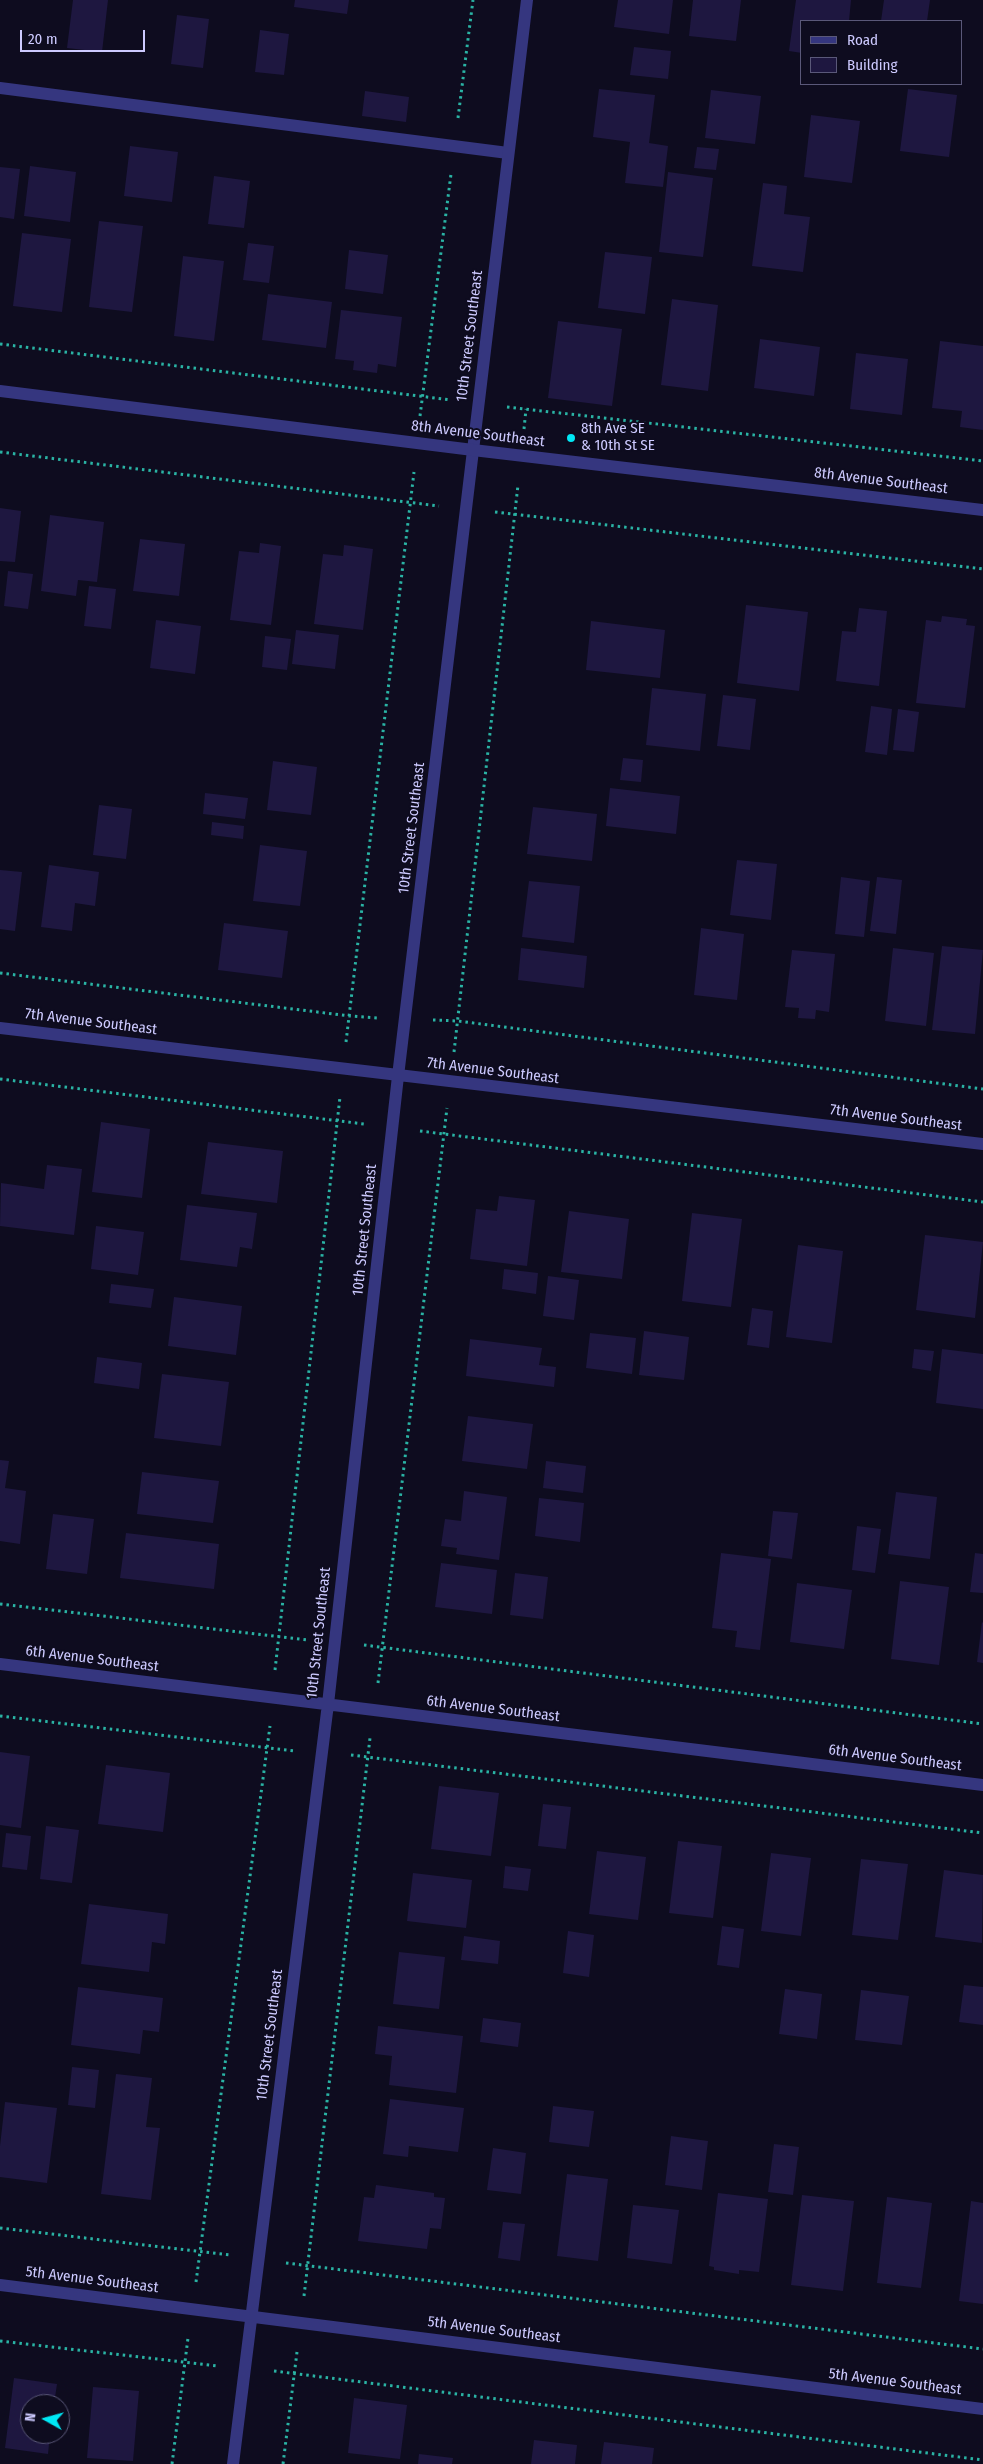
<!DOCTYPE html>
<style>
body{margin:0}
#map{position:relative;width:983px;height:2464px;overflow:hidden;background:#0e0c1f;font-family:"Fira Sans Condensed",sans-serif}
canvas{display:block}
.legend{position:absolute;left:800px;top:20px;width:162px;height:65px;box-sizing:border-box;background:#0e0c1f;border:1px solid #5a5879;margin:0;padding:6px 9px;list-style:none;font-size:15px;color:#cdcaff}
.legend li{display:flex;align-items:center;gap:10px;height:25px}
.legend b{width:25px;border:1px solid #5a5879}
.north{position:absolute;left:20px;top:2394px;width:50px;height:50px;box-sizing:border-box;background:#0e0c1f;border:1px solid #5a5879;border-radius:50%;rotate:277deg;font-size:14px;font-weight:700;line-height:20px;text-align:center;color:#cdcaff}
.north::after{content:'';display:block;margin:auto;width:18px;height:22px;background:#00e8f5;clip-path:polygon(50% 0,100% 100%,50% 72%,0 100%)}
.scale{position:absolute;left:20px;top:30px;width:125px;height:22px;box-sizing:border-box;border:2px solid #cdcaff;border-top:0;padding-left:6px;font-size:15px;line-height:18px;white-space:nowrap;color:#cdcaff;-webkit-text-stroke:4px #0e0c1f;paint-order:stroke}
</style>
<div id="map">
<canvas width="983" height="2464"></canvas>
<ul class="legend">
<li><b style="height:6px;background:#35367f"></b>Road</li>
<li><b style="height:14px;background:#1e1740"></b>Building</li>
</ul>
<div class="north">N</div>
<div class="scale">20 m</div>
</div>
<script>
const ctx = document.querySelector('canvas').getContext('2d');
ctx.lineJoin = 'round';
function paint(path, color) { ctx.fillStyle = color; ctx.fill(path, 'evenodd'); }
const shape = rows => new Path2D(rows.map(r => 'M' + r).join(''));
function stroke(path, color, width, dash) { ctx.strokeStyle = color; ctx.lineWidth = width; ctx.lineCap = dash ? 'butt' : 'round'; ctx.setLineDash(dash || []); ctx.stroke(path); }
function label(font, color, halo, rows, align = 'center') {
  ctx.font = font + ' "Fira Sans Condensed",sans-serif'; ctx.lineWidth = 4; ctx.setLineDash([]); ctx.textBaseline = 'middle'; ctx.strokeStyle = halo; ctx.fillStyle = color; for (const [text, x, y, turn = 0] of rows) {
    ctx.save(); ctx.translate(x, y); ctx.rotate((+turn || 0) * Math.PI / 180); ctx.textAlign = isNaN(turn) ? turn : align; if (halo) ctx.strokeText(text, 0, 0); ctx.fillText(text, 0, 0); ctx.restore();
  }
}
paint(shape([
 [73,0,108,0,102,52,67,48],
 [295,0,349,0,347,14,294,7],
 [618,0,673,0,669,34,614,27],
 [693,0,741,0,736,41,689,36],
 [796,0,851,0,849,21,802,21,802,53,789,51],
 [884,0,930,0,927,21,881,21],
 [177,15,209,19,203,68,171,64],
 [260,30,289,34,284,75,255,72],
 [634,47,671,51,668,79,630,75],
 [599,89,655,95,649,143,668,146,663,187,625,183,630,142,593,137],
 [908,89,957,95,949,157,900,151],
 [711,90,761,96,755,144,705,138],
 [365,91,409,97,406,122,362,116],
 [811,115,860,121,852,183,804,177],
 [130,146,178,152,172,202,124,196],
 [697,147,719,149,716,170,694,168],
 [30,166,76,172,70,222,24,216],
 [0,167,20,169,14,219,0,217],
 [668,172,713,178,703,257,659,252],
 [214,176,250,181,244,228,208,224],
 [763,183,787,186,784,214,810,217,803,272,752,266],
 [99,221,143,226,132,312,89,307],
 [22,233,71,239,62,312,13,306],
 [248,243,274,246,269,283,243,280],
 [349,250,388,255,383,294,345,289],
 [605,252,652,257,645,314,598,308],
 [183,256,224,261,214,341,174,336],
 [268,294,332,302,326,348,262,340],
 [672,299,718,305,708,391,661,385],
 [341,310,402,317,396,367,378,364,377,373,353,370,354,361,335,359],
 [558,321,622,329,612,406,548,398],
 [760,339,820,347,814,396,754,388],
 [940,341,983,346,983,430,960,427,962,411,932,408],
 [856,353,908,359,902,415,850,409],
 [0,508,21,511,15,562,0,561],
 [50,515,104,522,97,582,78,580,76,596,41,591],
 [140,539,185,544,179,596,133,591],
 [260,543,281,546,271,625,230,620,239,551,259,553],
 [344,545,373,549,363,630,314,624,323,554,343,556],
 [8,571,33,574,28,609,4,606],
 [89,586,116,589,111,629,84,626],
 [746,605,808,612,799,691,737,683],
 [859,608,887,611,879,686,836,681,842,631,856,632],
 [942,616,967,619,966,625,975,626,965,708,916,703,926,620,941,622],
 [156,620,201,626,195,674,150,668],
 [591,621,665,630,660,678,586,670],
 [296,630,339,635,335,669,292,664],
 [265,636,291,639,287,670,262,667],
 [652,688,706,694,700,751,646,745],
 [723,695,756,699,750,750,717,746],
 [871,706,892,709,887,755,865,752],
 [898,709,919,712,914,752,893,750],
 [623,758,643,760,641,782,620,780],
 [273,761,317,767,311,815,267,810],
 [610,788,680,796,676,834,606,826],
 [205,793,248,798,245,819,203,814],
 [99,805,132,809,126,859,93,855],
 [533,807,597,814,592,861,527,854],
 [212,822,244,826,243,839,211,835],
 [260,845,307,851,300,906,253,901],
 [737,860,777,864,771,920,730,915],
 [49,865,99,872,95,906,75,903,72,931,41,927],
 [0,870,22,872,15,931,0,929],
 [841,877,870,881,864,937,835,934],
 [877,877,902,880,896,934,870,931],
 [529,881,580,886,574,943,522,937],
 [224,923,288,931,282,978,218,970],
 [701,928,744,934,737,1000,694,995],
 [942,946,983,950,975,1034,932,1030],
 [521,948,587,956,584,988,518,980],
 [893,948,934,953,926,1026,885,1021],
 [792,950,835,954,829,1012,816,1010,815,1019,798,1018,799,1008,785,1007],
 [101,1122,150,1129,142,1198,92,1192],
 [208,1142,283,1151,277,1203,201,1194],
 [47,1165,82,1169,74,1235,0,1226,1,1183,44,1189],
 [499,1196,535,1200,527,1266,470,1259,476,1209,497,1211],
 [187,1205,257,1213,252,1249,240,1247,237,1267,180,1260],
 [569,1211,629,1219,622,1279,561,1272],
 [692,1213,742,1219,731,1307,682,1301],
 [96,1226,144,1232,138,1275,91,1269],
 [925,1235,983,1242,975,1318,916,1310],
 [798,1245,843,1251,832,1343,786,1337],
 [504,1269,538,1273,536,1294,502,1289],
 [548,1276,579,1280,574,1320,543,1316],
 [111,1284,154,1289,151,1308,109,1303],
 [174,1297,242,1306,236,1355,168,1346],
 [752,1308,773,1311,769,1348,747,1345],
 [644,1331,689,1337,684,1380,639,1375],
 [590,1333,636,1338,632,1374,586,1368],
 [470,1339,542,1348,539,1365,556,1367,554,1387,466,1376],
 [914,1349,934,1351,931,1371,912,1368],
 [942,1349,983,1354,983,1409,936,1403],
 [97,1357,142,1363,139,1389,94,1383],
 [162,1374,229,1382,221,1446,154,1438],
 [468,1416,533,1424,527,1469,462,1461],
 [0,1460,9,1461,5,1488,26,1491,20,1544,0,1541],
 [546,1461,586,1466,583,1493,543,1488],
 [142,1472,219,1481,213,1523,137,1514],
 [464,1491,507,1497,499,1560,456,1554,457,1548,441,1546,445,1519,461,1521],
 [896,1492,937,1497,930,1559,888,1554],
 [539,1498,584,1503,580,1542,535,1536],
 [773,1511,798,1513,792,1559,768,1556],
 [53,1514,94,1519,87,1574,46,1569],
 [857,1526,881,1529,875,1573,852,1570],
 [126,1533,219,1544,214,1589,120,1578],
 [721,1553,771,1559,760,1650,735,1647,737,1631,712,1628],
 [975,1553,983,1554,983,1593,970,1592],
 [441,1563,497,1570,492,1614,435,1607],
 [515,1573,548,1577,543,1619,510,1615],
 [900,1581,949,1587,939,1665,891,1659],
 [797,1583,852,1590,844,1649,790,1642],
 [982,1622,983,1623,983,1663,977,1662],
 [0,1752,30,1756,21,1828,0,1825],
 [106,1765,170,1773,163,1832,98,1824],
 [439,1786,499,1793,491,1856,431,1849],
 [543,1804,571,1807,566,1849,538,1846],
 [46,1826,79,1830,72,1883,40,1879],
 [6,1833,31,1836,27,1870,2,1867],
 [678,1841,722,1846,713,1918,669,1913],
 [597,1851,646,1857,638,1920,589,1914],
 [771,1853,811,1858,801,1936,761,1931],
 [861,1859,908,1864,898,1940,852,1935],
 [505,1866,531,1869,528,1891,503,1888],
 [944,1870,983,1875,982,1943,935,1937],
 [413,1873,472,1880,466,1928,407,1921],
 [89,1904,168,1914,165,1944,152,1942,149,1972,81,1964],
 [722,1926,744,1929,739,1968,717,1965],
 [568,1931,594,1935,589,1977,563,1973],
 [464,1936,500,1941,498,1964,461,1960],
 [399,1952,445,1957,439,2009,393,2004],
 [964,1985,983,1987,983,2025,959,2022],
 [78,1987,163,1998,159,2032,143,2030,140,2054,71,2045],
 [785,1989,822,1994,817,2039,779,2034],
 [861,1990,909,1996,902,2045,855,2040],
 [483,2018,521,2023,518,2047,480,2042],
 [378,2026,463,2036,456,2093,389,2085,392,2056,375,2054],
 [72,2067,99,2070,95,2108,68,2105],
 [116,2074,152,2078,146,2127,160,2128,151,2200,101,2194],
 [390,2099,464,2108,458,2152,409,2146,408,2157,383,2154],
 [5,2102,57,2108,47,2183,0,2177,0,2146],
 [553,2106,594,2111,589,2147,549,2142],
 [671,2136,708,2141,702,2190,665,2185],
 [774,2144,799,2147,793,2195,768,2192],
 [493,2148,526,2153,521,2194,487,2190],
 [567,2174,608,2179,598,2261,557,2256],
 [376,2185,434,2193,434,2197,445,2198,441,2229,430,2228,427,2249,358,2241,364,2197,374,2198],
 [718,2193,768,2199,759,2272,739,2270,739,2274,714,2270,714,2267,709,2266],
 [802,2195,854,2201,843,2291,791,2285],
 [887,2197,932,2203,921,2288,877,2283],
 [971,2201,983,2203,983,2304,959,2301],
 [633,2205,679,2210,672,2264,627,2258],
 [503,2222,525,2224,520,2261,498,2258],
 [14,2378,57,2384,54,2404,30,2404,30,2434,50,2434,48,2454,5,2448],
 [93,2387,139,2391,133,2461,87,2458],
 [354,2398,407,2405,400,2459,348,2453],
 [534,2440,577,2445,575,2464,531,2464],
 [604,2442,654,2448,652,2464,601,2464],
 [419,2454,453,2458,452,2464,418,2464]
]), '#1e1740');
stroke(shape([
 [458,118,473,0],
 [0,344,451,400],
 [507,407,983,461],
 [420,416,451,174],
 [524,429,526,409],
 [0,452,439,506],
 [495,512,983,569],
 [0,973,350,1016,377,1018],
 [433,1020,458,1021,983,1089],
 [346,1042,414,472],
 [454,1052,518,485],
 [0,1079,364,1124],
 [420,1131,983,1202],
 [0,1604,308,1640],
 [364,1645,983,1724],
 [275,1670,340,1097],
 [378,1683,447,1108],
 [0,1716,295,1751],
 [351,1755,983,1833],
 [0,2228,230,2255],
 [286,2263,983,2349],
 [196,2282,270,1726],
 [304,2296,370,1738],
 [0,2341,218,2366],
 [274,2371,983,2460],
 [172,2464,188,2338],
 [283,2464,297,2352]
]), '#2ab3a4', 3, [2.5, 4]);
stroke(shape([
 [0,88,508,153]
]), '#35367f', 12);
stroke(shape([
 [0,1028,983,1144],
 [0,1664,983,1785],
 [0,2285,983,2409],
 [233,2464,328,1704,398,1076,527,0]
]), '#35367f', 12);
stroke(shape([
 [0,391,473,450,983,510]
]), '#35367f', 12);
for (const [x, y, r, color] of [
 [571,438,5,"#00e8f5"]
]) { const dot = new Path2D(); dot.arc(x, y, r, 0, 2 * Math.PI); ctx.fillStyle = color; ctx.fill(dot); stroke(dot, '#0e0c1f', 2); }
label('15px', '#cdcaff', '#0e0c1f', [
 ["10th Street Southeast",470,336,-83],
 ["8th Avenue Southeast",478,434,7],
 ["8th Avenue Southeast",881,481,7],
 ["10th Street Southeast",412,828,-83],
 ["7th Avenue Southeast",91,1022,7],
 ["7th Avenue Southeast",493,1071,7],
 ["7th Avenue Southeast",896,1118,7],
 ["10th Street Southeast",365,1230,-84],
 ["10th Street Southeast",319,1633,-84],
 ["6th Avenue Southeast",92,1659,7],
 ["6th Avenue Southeast",493,1709,7],
 ["6th Avenue Southeast",895,1758,7],
 ["10th Street Southeast",270,2035,-83],
 ["5th Avenue Southeast",92,2280,7],
 ["5th Avenue Southeast",494,2330,7],
 ["5th Avenue Southeast",895,2382,7]
]);
label('15px', '#cdcaff', '#0e0c1f', [
 ["8th Ave SE",581,429],
 ["& 10th St SE",581,446]
], 'left');
</script>
